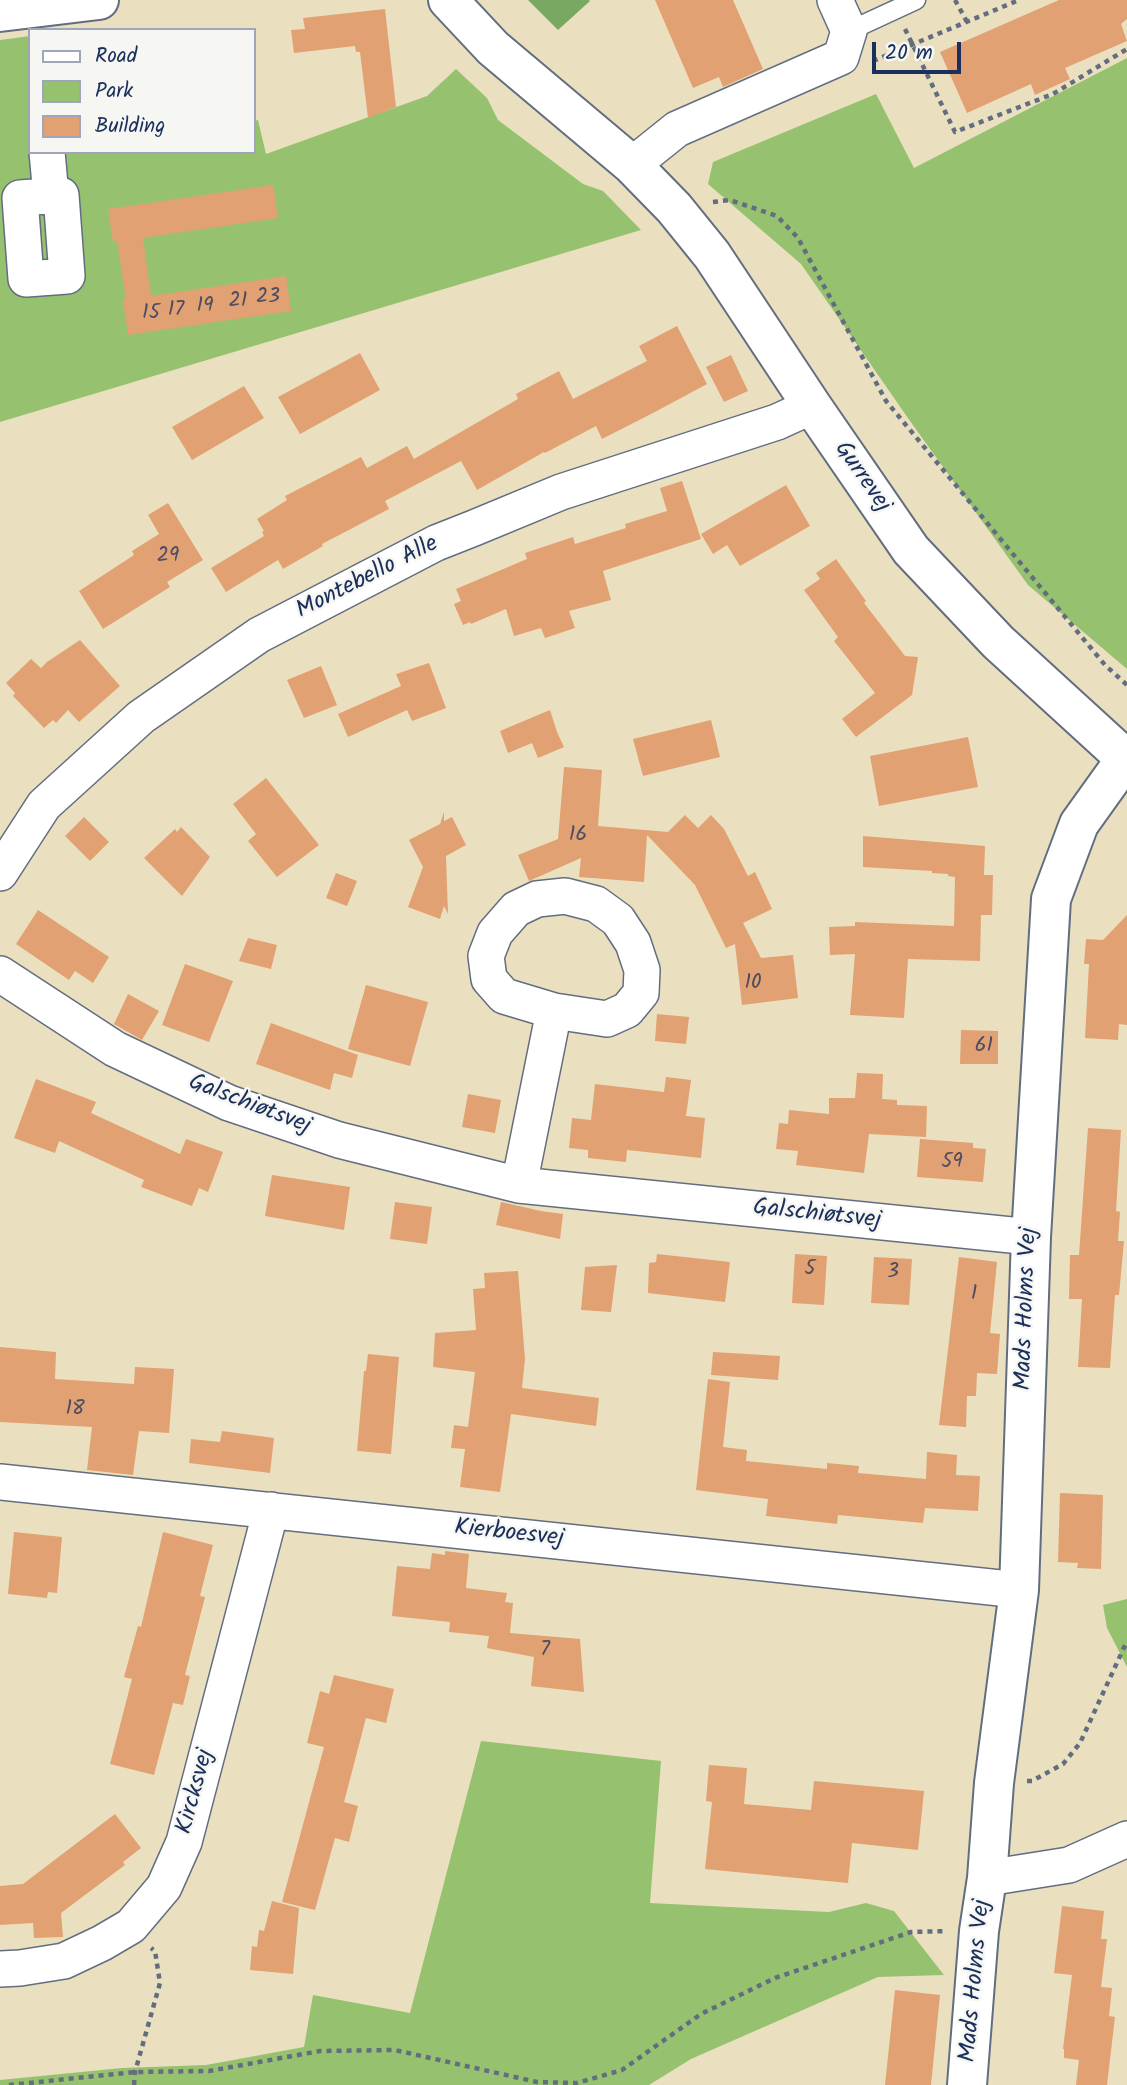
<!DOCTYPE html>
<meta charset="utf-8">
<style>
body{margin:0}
#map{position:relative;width:1127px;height:2085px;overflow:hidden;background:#eae0bf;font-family:Kalam,sans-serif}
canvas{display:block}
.legend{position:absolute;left:28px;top:28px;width:228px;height:126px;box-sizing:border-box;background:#f6f6f2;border:2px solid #9ea6b7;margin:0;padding:9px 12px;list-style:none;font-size:21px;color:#1b2f5e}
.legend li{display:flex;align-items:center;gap:14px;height:35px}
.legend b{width:35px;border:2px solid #9ea6b7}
.scale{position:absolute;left:872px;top:42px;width:89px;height:32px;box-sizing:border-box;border:4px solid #1b2f5e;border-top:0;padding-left:9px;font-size:21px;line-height:24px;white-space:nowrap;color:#1b2f5e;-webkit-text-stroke:5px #f6f6f2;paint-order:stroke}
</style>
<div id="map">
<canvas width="1127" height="2085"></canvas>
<ul class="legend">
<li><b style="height:9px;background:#fff"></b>Road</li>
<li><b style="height:19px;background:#96c26f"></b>Park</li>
<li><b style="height:19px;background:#e1a172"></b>Building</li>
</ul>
<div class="scale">20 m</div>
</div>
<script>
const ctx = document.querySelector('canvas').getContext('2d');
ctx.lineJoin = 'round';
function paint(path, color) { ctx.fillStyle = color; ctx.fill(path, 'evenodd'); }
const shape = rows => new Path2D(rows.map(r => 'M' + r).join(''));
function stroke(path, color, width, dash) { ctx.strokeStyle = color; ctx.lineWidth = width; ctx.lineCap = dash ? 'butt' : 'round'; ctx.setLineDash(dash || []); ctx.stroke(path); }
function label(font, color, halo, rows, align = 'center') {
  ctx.font = font + ' Kalam,sans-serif'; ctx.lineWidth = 5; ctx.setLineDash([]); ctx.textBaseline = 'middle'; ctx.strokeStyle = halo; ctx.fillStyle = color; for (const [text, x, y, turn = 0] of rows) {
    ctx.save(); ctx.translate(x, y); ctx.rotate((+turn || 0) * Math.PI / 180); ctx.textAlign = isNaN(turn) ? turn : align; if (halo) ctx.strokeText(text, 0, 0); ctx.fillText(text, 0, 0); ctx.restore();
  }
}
paint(shape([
 [30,36,30,152,254,152,254,121,258,120,266,154,427,96,456,69,487,98,498,120,583,184,603,191,641,230,0,422,0,40],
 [1127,58,1127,669,1028,585,910,421,801,264,708,184,713,162,876,94,914,168],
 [1127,1599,1127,1667,1107,1628,1103,1605],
 [481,1741,661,1761,650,1903,829,1912,866,1903,894,1911,944,1975,878,1977,691,2059,649,2085,0,2085,0,2080,122,2068,206,2065,304,2047,313,1995,410,2013]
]), '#96c26f');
paint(shape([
 [528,0,589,0,590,1,558,30]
]), '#78a862');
paint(shape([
 [655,0,733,0,763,69,723,87,719,77,693,88],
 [1059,0,1127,0,1127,19,1121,24,1127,41,1065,68,1070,79,1035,95,1031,84,967,113,940,52],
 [385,9,396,107,368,118,360,52,356,52,355,46,294,53,291,30,305,29,303,18],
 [273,185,278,218,143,238,151,296,286,276,291,311,128,335,123,300,126,300,117,241,113,242,108,209],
 [677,326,707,384,653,413,602,439,596,426,545,453,544,452,477,490,461,461,385,501,389,509,322,544,323,546,283,569,278,560,226,592,211,568,264,536,262,532,264,531,257,519,287,500,285,496,361,457,367,468,407,446,414,459,518,399,516,394,559,371,573,399,647,361,639,346],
 [360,353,380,390,300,434,278,397],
 [731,355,748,391,724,402,706,367],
 [244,386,264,418,192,460,172,427],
 [682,481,701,539,603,571,611,600,569,611,575,628,545,638,541,628,514,636,506,609,471,624,470,622,463,625,454,604,461,601,456,589,527,559,525,553,573,537,575,544,626,528,625,524,667,511,660,488],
 [786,485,810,526,740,566,727,545,713,554,701,534],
 [168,503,203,560,167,582,170,587,103,629,79,591,134,555,132,551,159,534,148,515],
 [836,559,866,601,864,603,905,656,918,657,912,695,856,737,842,719,875,693,834,641,838,637,804,590,820,579,816,573],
 [80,640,120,686,79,722,68,710,56,723,53,720,44,728,13,696,15,693,6,683,31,659,41,668,47,662],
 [429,663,446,708,412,721,407,710,348,737,338,714,401,686,396,674],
 [321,666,337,705,304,718,287,680],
 [550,710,557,732,564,747,538,758,532,743,508,753,500,731],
 [711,720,720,757,643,776,633,739],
 [968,737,978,787,879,806,870,756],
 [564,767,602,770,598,826,668,832,685,815,698,828,711,815,724,829,748,876,755,872,772,909,743,923,761,958,793,955,798,998,742,1005,735,944,726,948,695,885,647,835,644,882,579,877,581,858,529,881,518,855,558,839],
 [266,778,319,845,277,877,248,841,256,834,233,804],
 [444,812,444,821,452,817,466,845,446,856,448,914,444,906,440,919,408,907,423,867,409,840,440,824],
 [84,817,109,842,90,861,65,836],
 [181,827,210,857,182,896,144,858,175,829,177,832],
 [863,836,985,846,984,875,993,875,992,915,981,915,980,961,908,959,904,1018,850,1015,855,954,830,955,829,927,855,926,855,922,954,926,955,877,948,876,948,874,932,873,932,871,863,867],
 [336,873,357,881,347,906,326,898],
 [38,910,109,957,93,983,75,971,69,980,16,944],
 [1127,915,1127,1025,1119,1024,1118,1040,1085,1038,1089,964,1084,964,1086,939,1103,940],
 [248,938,277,945,271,969,239,961],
 [185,964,233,981,209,1042,162,1025],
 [366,985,428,1002,410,1066,348,1049],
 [128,994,159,1011,142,1040,114,1024],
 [657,1014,689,1017,686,1044,655,1041],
 [271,1023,358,1055,352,1078,334,1073,330,1090,256,1064],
 [961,1030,998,1031,998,1064,960,1064],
 [857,1073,883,1074,882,1099,897,1100,897,1105,927,1106,926,1137,869,1134,864,1173,796,1165,798,1151,776,1149,779,1123,788,1124,789,1110,829,1114,829,1098,855,1098],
 [666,1077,691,1080,686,1116,705,1118,701,1158,627,1150,626,1162,588,1158,588,1150,569,1148,572,1118,591,1120,595,1084,664,1092],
 [36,1079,96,1102,91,1113,180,1154,186,1139,223,1152,208,1192,199,1188,192,1206,141,1187,144,1180,59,1141,55,1153,14,1138],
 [468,1094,501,1100,495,1133,462,1127],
 [1088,1128,1121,1130,1116,1211,1120,1212,1118,1241,1124,1241,1119,1295,1115,1295,1110,1368,1078,1367,1082,1299,1069,1299,1070,1255,1079,1255],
 [920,1139,973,1143,973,1148,986,1149,983,1182,917,1177],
 [272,1175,350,1187,344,1230,265,1216],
 [395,1202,432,1207,427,1244,390,1239],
 [501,1202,541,1211,563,1214,560,1239,496,1225],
 [657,1254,730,1262,725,1302,648,1293,649,1263,656,1262],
 [795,1254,827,1256,824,1305,792,1303],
 [874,1257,912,1259,909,1305,871,1303],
 [959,1257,997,1262,990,1333,1000,1334,997,1374,977,1373,976,1396,967,1396,966,1427,939,1425],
 [617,1265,611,1312,581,1310,585,1267],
 [518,1271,525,1359,522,1388,599,1398,596,1426,511,1414,500,1492,460,1487,465,1449,451,1448,454,1425,468,1427,475,1372,433,1367,435,1333,476,1330,473,1289,485,1288,484,1273],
 [0,1347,56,1352,55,1379,134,1384,135,1367,174,1369,169,1433,139,1431,133,1475,87,1470,92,1427,0,1422],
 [713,1352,780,1356,778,1380,711,1375],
 [368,1354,399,1357,391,1454,357,1451,364,1371,366,1371],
 [708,1379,730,1382,723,1447,747,1450,746,1461,827,1469,827,1463,859,1466,858,1473,926,1479,927,1452,957,1455,956,1475,980,1476,978,1511,925,1508,923,1523,838,1515,837,1524,766,1516,768,1499,696,1490],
 [222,1431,274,1438,270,1473,189,1463,191,1439,220,1442],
 [1060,1493,1103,1495,1101,1569,1077,1568,1078,1563,1058,1562],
 [14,1532,62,1537,57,1593,48,1592,47,1598,8,1594],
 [163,1532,213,1545,200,1596,205,1597,185,1675,190,1676,183,1705,173,1703,154,1775,110,1764,132,1679,124,1677,138,1626,141,1627],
 [445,1551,469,1554,466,1588,507,1593,505,1602,513,1603,510,1633,580,1639,584,1692,531,1686,534,1657,487,1648,489,1636,449,1632,450,1622,392,1616,397,1566,430,1569,432,1553,445,1555],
 [334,1675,394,1689,386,1723,366,1718,344,1802,358,1806,349,1842,335,1838,315,1910,282,1902,324,1747,307,1743,320,1691,329,1694],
 [709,1765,747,1768,744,1804,811,1810,814,1781,924,1791,918,1850,852,1843,848,1883,705,1869,712,1802,706,1801],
 [115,1814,141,1848,123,1862,125,1865,61,1913,63,1937,34,1938,33,1923,0,1925,0,1886,23,1884],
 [272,1901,299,1908,293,1974,250,1970,252,1946,257,1947,259,1930,264,1931],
 [1062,1906,1104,1911,1101,1939,1107,1939,1101,1987,1112,1988,1109,2016,1115,2017,1107,2085,1076,2085,1079,2060,1064,2058,1064,2049,1063,2049,1072,1975,1054,1973],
 [895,1990,940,1995,931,2085,885,2085]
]), '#e1a172');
const lane = shape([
 [849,31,916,0]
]);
const street = shape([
 [47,152,51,196],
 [632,165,677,129,841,57,849,31,835,0],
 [61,195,67,276,26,279,20,198,61,195],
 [0,873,44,805,141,717,259,635,436,543,474,528,561,492,777,422,812,406],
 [0,974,115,1049,229,1103,339,1140,519,1185,1031,1237],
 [519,1185,554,1011,607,1019,627,1010,641,993,642,970,633,943,618,920,596,904,565,896,537,899,516,909,495,933,486,956,489,979,504,996,554,1011],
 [0,1482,1019,1590],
 [987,1878,1069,1865,1127,1839],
 [0,1969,20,1968,64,1961,102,1943,131,1926,164,1887,184,1842,271,1510]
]);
const secondary = shape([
 [448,0,493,48,632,165,674,208,712,255,812,406,911,550,998,642,1127,760],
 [0,12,99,0],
 [967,2085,979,1931,987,1878,994,1783,1019,1590,1031,1237,1051,899,1079,824,1127,757]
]);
stroke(lane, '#636d80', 21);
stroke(street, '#636d80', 38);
stroke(secondary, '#636d80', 42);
stroke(shape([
 [955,0,967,22],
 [905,29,955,132,1053,94,1127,49],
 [873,61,1019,0],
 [713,202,730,200,777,216,798,238,886,401,1105,665,1127,685],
 [1027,1781,1032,1781,1063,1764,1080,1743,1127,1641],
 [9,2085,135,2072,209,2071,320,2051,395,2050,537,2082,577,2083,622,2070,701,2014,775,1978,911,1932,947,1931],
 [134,2085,135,2072,160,1983,155,1951,151,1948]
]), '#636d80', 4.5, [5, 5]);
stroke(lane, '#fff', 18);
stroke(street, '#fff', 35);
stroke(secondary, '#fff', 38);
label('21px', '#4c4c63', null, [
 ["23",268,298],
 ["21",238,302],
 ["19",205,307],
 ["17",176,311],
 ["15",151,314],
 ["29",168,557],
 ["16",578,836],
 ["10",753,984],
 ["61",984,1047],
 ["59",952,1163],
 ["5",810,1270],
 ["3",893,1273],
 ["1",974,1295],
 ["18",75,1410],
 ["7",545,1651]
]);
label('24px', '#1b2f5e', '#f6f6f2', [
 ["Gurrevej",861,478,55],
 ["Montebello Alle",368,579,-27],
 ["Galschiøtsvej",249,1106,21],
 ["Galschiøtsvej",817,1216,6],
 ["Mads Holms Vej",1028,1309,-88],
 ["Kierboesvej",509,1535,6],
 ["Kircksvej",197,1792,-75],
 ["Mads Holms Vej",977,1981,-85]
]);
</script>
